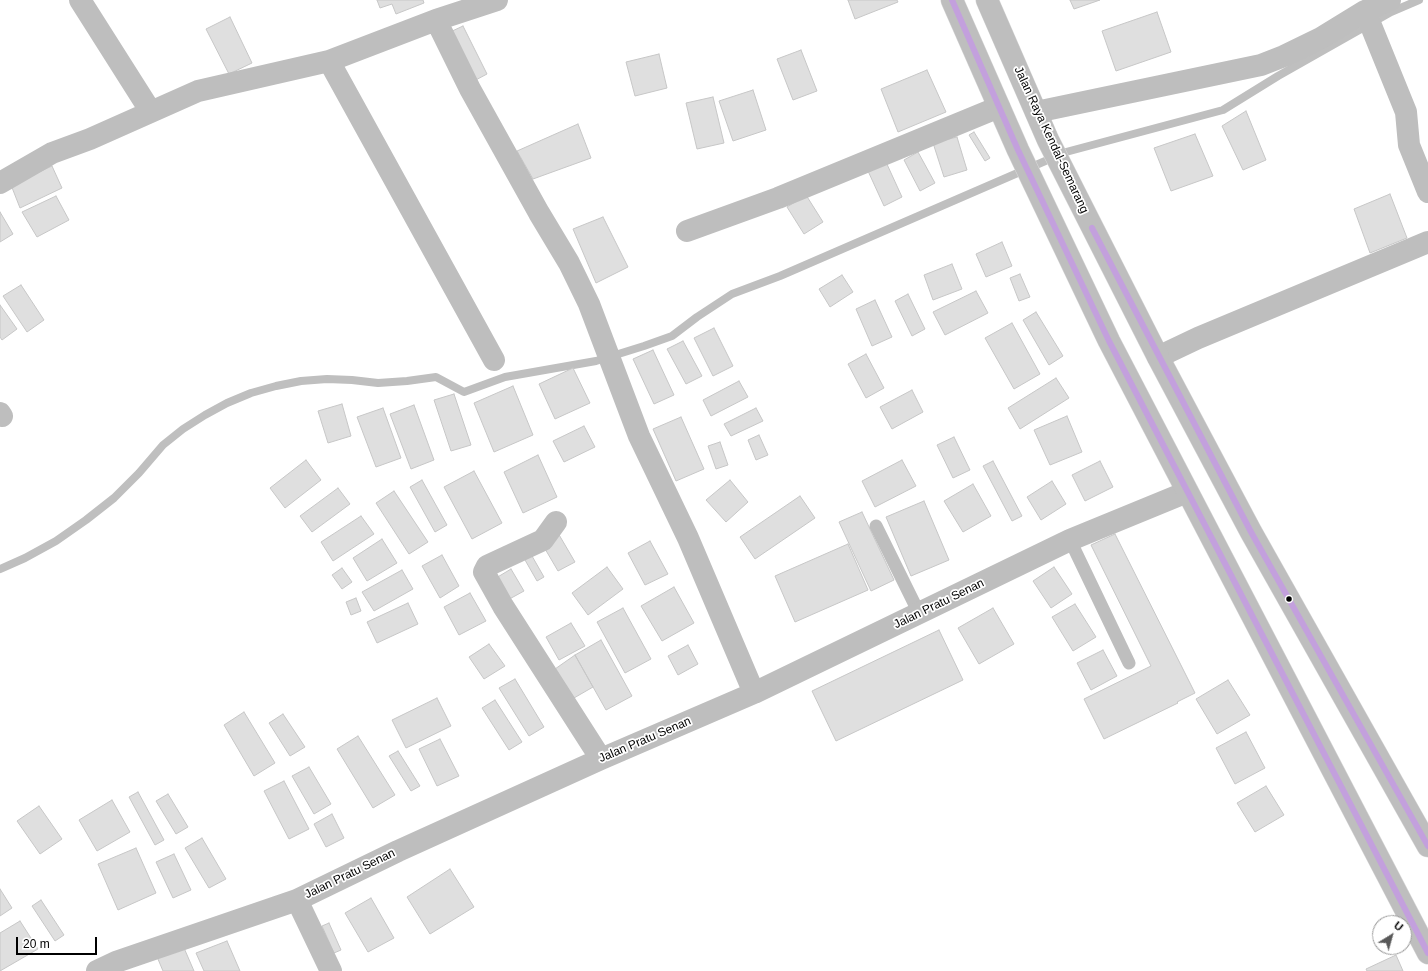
<!DOCTYPE html>
<style>
body{margin:0}
#map{position:relative;width:1428px;height:971px;overflow:hidden;background:#fff;font-family:Helvetica,sans-serif}
canvas{display:block}
.north{position:absolute;left:1372px;top:915px;width:40px;height:40px;box-sizing:border-box;background:#fff;border:1px solid #999;border-radius:50%;rotate:37deg;font-size:11px;font-weight:700;line-height:16px;text-align:center;color:#000}
.north::after{content:'';display:block;margin:auto;width:14px;height:18px;background:#595959;clip-path:polygon(50% 0,100% 100%,50% 72%,0 100%)}
.scale{position:absolute;left:16px;top:937px;width:81px;height:18px;box-sizing:border-box;border:2px solid #000;border-top:0;padding-left:5px;font-size:12px;line-height:14px;white-space:nowrap;color:#000;-webkit-text-stroke:3px #fff;paint-order:stroke}
</style>
<div id="map">
<canvas width="1428" height="971"></canvas>
<div class="north">U</div>
<div class="scale">20 m</div>
</div>
<script>
const ctx = document.querySelector('canvas').getContext('2d');
ctx.lineJoin = 'round';
function poly(rows) {
  const path = new Path2D();
  for (const r of rows) {
    path.moveTo(r[0], r[1]);
    for (let i = 2; i < r.length; i += 2) path.lineTo(r[i], r[i + 1]);
  }
  return path;
}
function trace(path, color, width, dash) {
  ctx.strokeStyle = color;
  ctx.lineWidth = width;
  ctx.lineCap = dash ? 'butt' : 'round';
  ctx.setLineDash(dash || []);
  ctx.stroke(path);
}
function fillPath(path, color) {
  ctx.fillStyle = color;
  ctx.fill(path, 'evenodd');
}
function write(font, color, halo, rows, align = 'center') {
  ctx.font = font + ' Helvetica,sans-serif';
  ctx.lineWidth = 3.5;
  ctx.setLineDash([]);
  ctx.textBaseline = 'middle';
  ctx.strokeStyle = halo;
  ctx.fillStyle = color;
  for (const [text, x, y, turn = 0] of rows) {
    ctx.save();
    ctx.translate(x, y);
    ctx.rotate((+turn || 0) * Math.PI / 180);
    ctx.textAlign = isNaN(turn) ? turn : align;
    if (halo) ctx.strokeText(text, 0, 0);
    ctx.fillText(text, 0, 0);
    ctx.restore();
  }
}
trace(poly([
 [0,569,25,558,56,541,86,520,114,498,139,473,163,445,183,429,205,415,227,403,251,393,276,386,301,381,327,379,352,380,378,383,407,381,436,377,464,392,505,377,596,361,644,346,672,336,697,317,732,294,780,276,1066,152,1223,110,1278,76,1391,12,1419,0]
]), '#bfbfbf', 8);
const building = poly([
 [377,0,423,0,424,3,396,14,392,4,380,8,377,0],
 [848,0,897,0,898,2,855,19,848,0],
 [1070,0,1100,0,1074,9,1070,0],
 [1157,12,1171,52,1116,71,1102,31,1157,12],
 [230,17,252,63,229,74,206,29,230,17],
 [463,26,487,74,472,82,448,33,463,26],
 [801,50,817,91,793,100,777,59,801,50],
 [659,54,667,88,635,96,626,62,659,54],
 [927,70,946,112,898,132,881,89,927,70],
 [753,90,766,130,733,141,719,101,753,90],
 [713,97,724,143,697,149,686,103,713,97],
 [1246,111,1266,160,1243,170,1222,126,1246,111],
 [578,124,591,158,533,179,517,151,578,124],
 [974,132,990,158,985,161,969,135,974,132],
 [1195,134,1213,176,1171,191,1154,148,1195,134],
 [957,137,967,170,944,177,933,143,957,137],
 [918,152,935,183,920,191,904,160,918,152],
 [886,162,902,197,884,206,868,171,886,162],
 [52,166,62,188,20,208,11,185,52,166],
 [1390,194,1407,238,1370,253,1354,209,1390,194],
 [806,195,823,222,804,234,787,207,806,195],
 [56,196,69,220,37,237,22,212,56,196],
 [0,212,13,234,0,242,0,212],
 [603,217,628,267,596,283,573,229,603,217],
 [1002,242,1012,266,986,277,976,254,1002,242],
 [952,264,962,289,933,300,924,275,952,264],
 [1020,274,1030,297,1019,301,1010,278,1020,274],
 [842,275,853,292,830,307,819,289,842,275],
 [21,285,44,320,27,332,3,296,21,285],
 [976,291,988,313,945,335,933,312,976,291],
 [908,294,925,329,912,336,895,301,908,294],
 [875,300,892,337,872,346,856,309,875,300],
 [0,305,17,329,2,340,0,337,0,305],
 [1036,312,1063,356,1049,365,1023,320,1036,312],
 [1012,323,1040,374,1014,389,985,338,1012,323],
 [714,328,733,366,713,376,694,338,714,328],
 [683,341,702,376,686,384,667,349,683,341],
 [653,350,674,395,654,404,633,359,653,350],
 [866,354,884,388,866,398,848,364,866,354],
 [573,368,590,403,555,419,539,384,573,368],
 [1056,378,1069,398,1020,429,1008,408,1056,378],
 [739,381,748,397,711,416,703,400,739,381],
 [513,386,533,435,494,452,474,403,513,386],
 [912,390,923,412,892,429,880,407,912,390],
 [454,394,471,445,451,451,434,400,454,394],
 [342,404,351,436,328,443,318,411,342,404],
 [414,405,434,460,411,469,390,414,414,405],
 [383,408,401,458,376,467,357,417,383,408],
 [756,408,763,421,731,436,724,424,756,408],
 [1067,416,1082,452,1050,465,1034,430,1067,416],
 [681,417,704,469,676,481,653,429,681,417],
 [584,426,595,447,564,462,553,441,584,426],
 [759,435,768,455,756,460,748,440,759,435],
 [954,437,970,470,953,478,937,445,954,437],
 [720,442,728,465,716,469,708,446,720,442],
 [538,455,557,497,523,513,504,472,538,455],
 [306,460,321,480,285,508,270,488,306,460],
 [902,460,916,486,875,507,862,481,902,460],
 [993,461,1022,516,1012,521,983,466,993,461],
 [1100,461,1113,487,1085,501,1072,475,1100,461],
 [474,471,502,523,472,539,444,487,474,471],
 [422,480,447,525,435,532,410,487,422,480],
 [730,480,748,502,726,522,706,500,730,480],
 [1052,481,1066,504,1041,520,1027,497,1052,481],
 [973,484,991,516,963,532,944,501,973,484],
 [338,488,350,504,312,532,300,516,338,488],
 [394,491,428,542,409,554,376,503,394,491],
 [800,496,815,518,755,559,740,537,800,496],
 [924,501,949,560,911,576,886,517,924,501],
 [862,512,894,580,871,591,839,522,862,512],
 [361,516,374,534,333,561,321,542,361,516],
 [558,533,575,562,558,571,541,542,558,533],
 [1115,534,1195,693,1177,702,1178,703,1104,739,1084,699,1151,666,1091,545,1115,534],
 [382,539,397,563,367,581,353,558,382,539],
 [650,541,668,574,645,585,628,553,650,541],
 [848,544,868,590,795,622,775,576,848,544],
 [528,549,544,577,537,581,521,553,528,549],
 [442,555,459,586,440,598,422,566,442,555],
 [607,567,623,589,588,615,572,593,607,567],
 [1054,567,1072,594,1051,608,1033,581,1054,567],
 [342,568,352,582,342,589,332,575,342,568],
 [511,569,524,591,504,602,491,581,511,569],
 [402,570,413,589,374,611,362,592,402,570],
 [674,587,694,623,662,641,641,606,674,587],
 [470,593,486,621,459,635,444,607,470,593],
 [356,598,361,611,351,615,346,602,356,598],
 [408,603,418,624,377,643,367,622,408,603],
 [1075,604,1096,637,1073,651,1052,617,1075,604],
 [623,608,651,659,625,673,597,622,623,608],
 [993,608,1014,644,979,664,958,628,993,608],
 [571,623,585,646,559,660,546,637,571,623],
 [939,630,963,680,836,741,812,691,939,630],
 [601,640,632,696,606,710,575,655,601,640],
 [489,644,505,666,484,679,469,657,489,644],
 [688,645,698,664,678,675,668,656,688,645],
 [1103,650,1117,676,1091,690,1077,663,1103,650],
 [575,655,593,687,574,698,555,669,575,655],
 [515,679,544,727,529,736,499,688,515,679],
 [1228,680,1250,715,1217,734,1196,699,1228,680],
 [437,698,451,726,406,748,392,720,437,698],
 [495,700,522,742,509,750,482,708,495,700],
 [244,712,275,763,254,776,224,725,244,712],
 [283,714,305,747,290,756,269,723,283,714],
 [1246,732,1265,768,1235,784,1216,748,1246,732],
 [358,736,395,795,373,808,337,749,358,736],
 [440,739,459,776,437,786,419,749,440,739],
 [398,751,420,786,411,791,389,756,398,751],
 [309,767,331,804,314,814,292,776,309,767],
 [284,781,309,829,289,839,264,791,284,781],
 [1266,786,1284,815,1255,832,1237,803,1266,786],
 [138,792,164,840,155,845,129,797,138,792],
 [168,794,188,827,176,834,156,801,168,794],
 [112,800,130,832,97,851,79,820,112,800],
 [39,806,62,839,40,854,17,821,39,806],
 [332,814,344,838,326,847,314,824,332,814],
 [202,838,226,879,209,888,185,848,202,838],
 [136,848,156,893,118,910,98,864,136,848],
 [174,854,191,890,173,898,156,862,174,854],
 [450,869,474,907,430,934,407,897,450,869],
 [0,889,12,908,0,916,0,889],
 [371,898,394,938,368,952,345,913,371,898],
 [41,900,64,935,55,941,32,906,41,900],
 [20,921,38,949,0,971,0,933,20,921],
 [329,923,341,950,334,953,322,926,329,923],
 [181,941,194,971,163,971,155,952,181,941],
 [227,941,240,971,204,971,196,953,227,941],
 [1396,955,1403,971,1367,971,1366,969,1396,955]
]);
fillPath(building, '#dfdfdf');
trace(building, '#c7c7c7', 1);
const trunk = poly([
 [952,0,1018,150,1109,341,1428,953],
 [987,0,1048,140,1158,357,1251,532,1428,846]
]);
trace(trunk, '#dbdbdb', 23);
trace(poly([
 [876,526,919,613],
 [1070,540,1129,663]
]), '#bebebe', 13);
trace(poly([
 [80,0,151,112],
 [1365,11,1406,112,1409,145,1428,192],
 [436,20,470,89,539,213,569,263,589,304,639,436,688,538,754,693],
 [329,61,494,360],
 [1036,112,1261,65,1284,56,1321,38,1365,11,1390,0],
 [0,183,52,153,90,139,198,91,329,61,436,20,497,0],
 [687,231,778,198,999,107],
 [1158,357,1198,338,1428,242],
 [0,413,2,416],
 [556,522,543,540,487,566,484,572,503,606,601,759],
 [297,900,331,971],
 [97,971,116,962,297,900,398,851,601,759,754,693,1070,540,1187,492]
]), '#bebebe', 22);
trace(trunk, '#bebebe', 22);
trace(poly([
 [952,0,1018,150,1109,341,1428,953],
 [1092,228,1251,532,1428,846]
]), '#c3a0dd', 6);
for (const [x, y, r, color] of [
 [1289,599,3.5,"#000"]
]) {
  const dot = new Path2D();
  dot.arc(x, y, r, 0, 2 * Math.PI);
  ctx.fillStyle = color;
  ctx.fill(dot);
  trace(dot, '#fff', 1.5);
}
write('12px', '#000', '#fff', [
 ["Jalan Raya Kendal-Semarang",1051,140,65],
 ["Jalan Pratu Senan",939,604,-26],
 ["Jalan Pratu Senan",645,740,-23],
 ["Jalan Pratu Senan",350,874,-26]
]);
</script>
